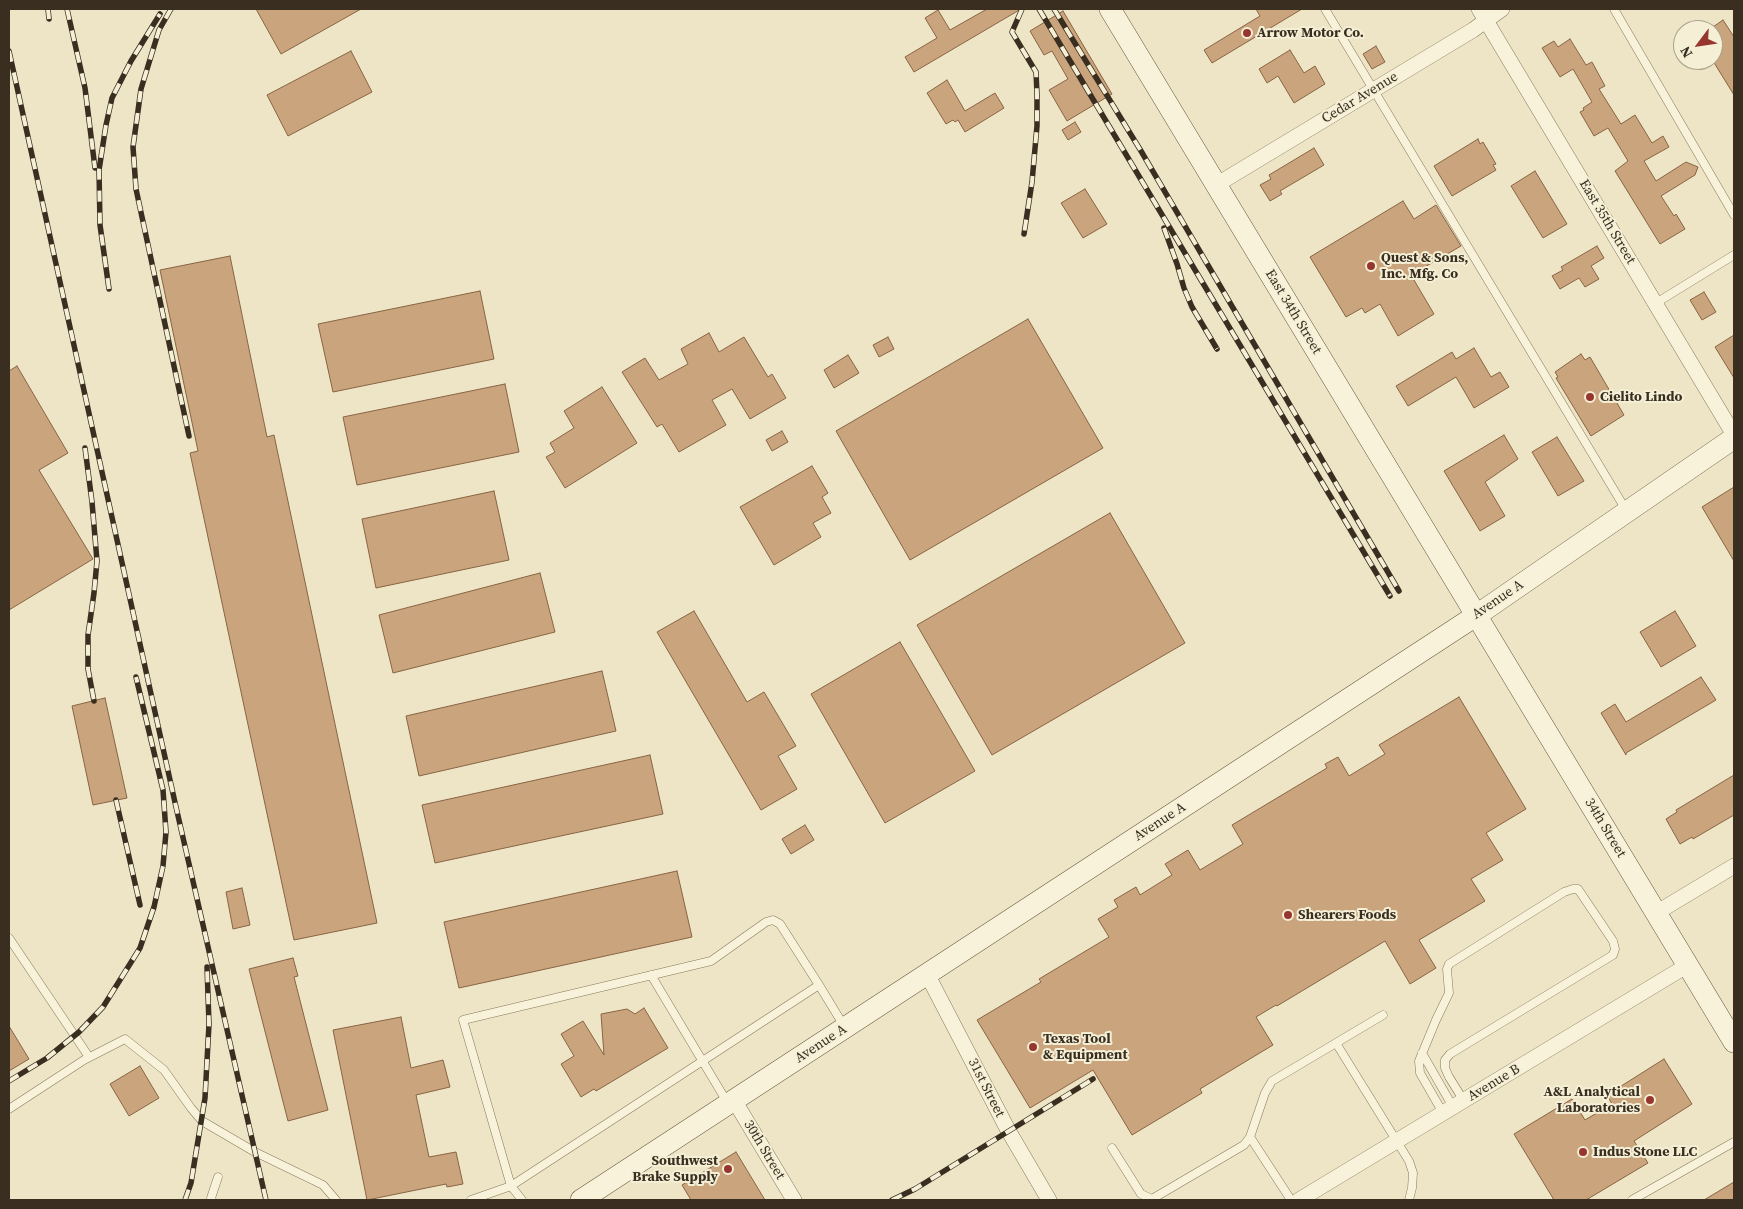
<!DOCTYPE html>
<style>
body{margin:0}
#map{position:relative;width:1743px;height:1209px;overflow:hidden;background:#ede5c6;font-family:"Source Serif 4",serif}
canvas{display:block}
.frame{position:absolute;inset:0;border:10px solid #392e20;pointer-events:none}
.north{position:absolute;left:1673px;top:20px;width:50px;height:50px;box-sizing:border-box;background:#f5efd6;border:1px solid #aaa28d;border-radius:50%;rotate:239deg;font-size:14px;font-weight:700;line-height:20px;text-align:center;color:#392e20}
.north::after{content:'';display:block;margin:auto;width:18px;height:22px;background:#96362e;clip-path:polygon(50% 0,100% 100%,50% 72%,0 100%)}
</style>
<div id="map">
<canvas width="1743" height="1209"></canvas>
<div class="frame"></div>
<div class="north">N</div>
</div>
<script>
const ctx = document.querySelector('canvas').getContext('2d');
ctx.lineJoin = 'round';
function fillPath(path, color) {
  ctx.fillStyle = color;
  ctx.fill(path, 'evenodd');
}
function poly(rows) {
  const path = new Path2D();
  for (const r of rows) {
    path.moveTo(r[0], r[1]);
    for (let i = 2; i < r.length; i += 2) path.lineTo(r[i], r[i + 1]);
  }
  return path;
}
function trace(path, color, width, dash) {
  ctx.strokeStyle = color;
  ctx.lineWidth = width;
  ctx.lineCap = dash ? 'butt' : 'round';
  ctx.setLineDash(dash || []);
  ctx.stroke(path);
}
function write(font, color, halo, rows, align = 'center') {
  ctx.font = font + ' "Source Serif 4",serif';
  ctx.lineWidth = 4;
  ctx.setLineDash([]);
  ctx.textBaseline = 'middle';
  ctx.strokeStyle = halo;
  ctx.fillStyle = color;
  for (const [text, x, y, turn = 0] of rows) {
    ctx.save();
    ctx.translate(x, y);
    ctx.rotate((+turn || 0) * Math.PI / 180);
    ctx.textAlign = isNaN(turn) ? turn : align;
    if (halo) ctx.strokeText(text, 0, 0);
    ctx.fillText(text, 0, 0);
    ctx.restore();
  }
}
const building = poly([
 [256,9,361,9,281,54,256,9],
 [987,9,1021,9,914,72,905,57,937,38,925,18,938,10,950,30,987,9],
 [1256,9,1302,9,1212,63,1204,50,1260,16,1256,9],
 [1063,11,1112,94,1067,121,1049,90,1068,79,1052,51,1044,55,1030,31,1063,11],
 [1723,20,1734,37,1734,95,1713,61,1713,27,1723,20],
 [1570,39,1586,65,1592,62,1605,86,1599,89,1621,124,1635,115,1652,143,1663,136,1669,147,1644,161,1656,181,1686,162,1698,167,1695,175,1661,196,1674,216,1676,214,1685,229,1660,244,1615,171,1628,161,1608,128,1594,136,1580,112,1584,110,1583,108,1592,102,1573,69,1560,77,1542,48,1554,41,1558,47,1570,39],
 [1376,46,1385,62,1372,69,1363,54,1376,46],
 [1290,50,1304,73,1315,66,1325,84,1294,103,1278,76,1267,83,1259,69,1290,50],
 [351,51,372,92,288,136,267,95,351,51],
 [947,80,965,111,995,93,1004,108,965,132,958,120,955,122,953,120,946,124,927,93,947,80],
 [1075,122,1081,132,1068,140,1062,130,1075,122],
 [1478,139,1480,144,1483,142,1496,164,1493,165,1496,170,1452,196,1434,166,1478,139],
 [1314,148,1324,165,1280,191,1282,194,1270,201,1260,185,1271,179,1269,175,1314,148],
 [1535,171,1567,224,1543,238,1511,186,1535,171],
 [1085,189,1107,224,1083,238,1061,203,1085,189],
 [1403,201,1414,219,1436,205,1461,246,1411,275,1434,314,1398,336,1380,304,1365,313,1362,308,1346,317,1310,257,1403,201],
 [1597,246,1604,258,1591,266,1599,279,1585,287,1579,278,1560,289,1552,276,1563,270,1561,267,1597,246],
 [230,256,267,437,274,435,377,923,294,940,190,453,198,451,160,270,230,256],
 [480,291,494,359,333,392,318,324,480,291],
 [1704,292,1716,312,1702,320,1690,300,1704,292],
 [1028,319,1103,448,910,560,836,431,1028,319],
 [709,333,719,352,744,337,768,377,772,374,786,398,750,419,732,389,712,400,726,425,679,452,662,424,657,427,622,372,645,358,659,380,688,364,681,349,709,333],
 [1734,335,1734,378,1715,347,1734,335],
 [888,337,894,349,879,357,873,345,888,337],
 [1474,348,1491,377,1500,372,1509,387,1474,408,1456,377,1408,406,1396,386,1452,352,1456,359,1474,348],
 [1581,354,1585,360,1590,357,1624,415,1591,436,1556,378,1558,377,1555,372,1581,354],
 [848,355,859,373,834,388,824,370,848,355],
 [17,366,68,453,39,470,93,559,9,610,9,371,17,366],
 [505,384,519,452,357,485,343,417,505,384],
 [602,387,637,443,565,488,546,457,555,452,550,443,574,428,564,411,602,387],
 [782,431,788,442,772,451,766,440,782,431],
 [1504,435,1518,459,1485,482,1505,516,1480,531,1444,471,1504,435],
 [1557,437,1584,481,1558,496,1532,452,1557,437],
 [812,466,828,493,822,497,831,513,813,523,821,537,774,565,740,507,812,466],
 [1734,487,1734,561,1702,507,1734,487],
 [494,491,509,560,376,588,362,519,494,491],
 [1110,513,1185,643,992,755,917,625,1110,513],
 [540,573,555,632,393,673,379,615,540,573],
 [694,611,747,702,764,692,796,746,778,756,797,789,761,810,657,632,694,611],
 [1675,611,1696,646,1661,667,1640,632,1675,611],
 [900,642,975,771,885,823,811,694,900,642],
 [602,671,616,731,419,776,406,716,602,671],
 [1701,677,1716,700,1626,753,1626,755,1601,713,1615,704,1626,722,1701,677],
 [1459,697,1526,809,1486,833,1503,860,1471,879,1485,901,1419,940,1436,968,1410,984,1385,941,1277,1006,1276,1005,1256,1017,1273,1045,1200,1089,1202,1093,1132,1135,1093,1070,1030,1108,977,1020,1041,982,1039,979,1109,937,1098,919,1118,907,1114,900,1136,887,1140,895,1172,875,1165,864,1188,850,1200,870,1243,844,1232,825,1327,768,1325,764,1338,757,1349,776,1385,754,1379,745,1459,697],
 [105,698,127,798,93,805,72,706,105,698],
 [650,755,663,814,435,863,422,805,650,755],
 [1734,775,1734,815,1693,839,1692,837,1680,844,1666,819,1677,812,1676,810,1734,775],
 [805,825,814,840,791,854,782,839,805,825],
 [677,871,692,937,459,988,444,922,677,871],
 [242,888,250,925,233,929,226,892,242,888],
 [293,958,298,976,294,977,328,1110,288,1121,249,969,293,958],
 [644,1008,668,1048,596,1091,594,1089,581,1097,561,1064,574,1056,561,1034,583,1021,604,1055,601,1014,627,1009,635,1014,644,1008],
 [401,1017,411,1068,443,1060,450,1087,416,1095,429,1157,456,1152,463,1184,447,1187,446,1184,367,1200,333,1030,401,1017],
 [9,1026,29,1059,9,1071,9,1026],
 [1664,1059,1692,1104,1634,1141,1648,1163,1586,1200,1554,1200,1514,1134,1572,1099,1585,1120,1612,1104,1607,1095,1664,1059],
 [140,1066,159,1098,129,1116,110,1084,140,1066],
 [736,1152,765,1200,691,1200,682,1185,736,1152],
 [1734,1182,1734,1200,1704,1200,1734,1182]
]);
fillPath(building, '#caa47d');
trace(building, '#876443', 1);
const lane = poly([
 [1325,9,1626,510],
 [1614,9,1734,215],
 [1656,303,1734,255],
 [9,938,89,1057],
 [651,975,727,1102],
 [819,985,511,1186,463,1020,711,961,766,922,773,920,780,924,819,985,844,1026],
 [1336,1043,1383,1015],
 [1422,1053,1453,1107],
 [9,1109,84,1060,125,1039,164,1070,191,1108,202,1121,255,1152,323,1185,336,1200],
 [1443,1113,1420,1073,1419,1061,1436,1020,1449,993,1447,969,1449,964,1564,892,1573,889,1578,889,1613,941,1615,949,1613,955,1450,1054,1445,1060,1445,1068,1449,1077,1464,1101],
 [1250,1137,1291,1200],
 [1112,1148,1141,1194,1152,1199,1244,1145,1250,1137,1265,1093,1272,1081,1336,1043,1409,1161,1413,1173,1412,1188,1409,1200],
 [212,1200,211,1198,218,1177],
 [471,1200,511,1186,522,1200],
 [1632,1200,1734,1142]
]);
const street = poly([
 [1479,9,1734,435],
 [1216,185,1473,30,1502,9],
 [1656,913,1734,866],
 [927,974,1008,1130,1049,1200],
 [734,1100,794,1200],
 [1299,1200,1688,965]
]);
const secondary = poly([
 [1110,9,1734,1042],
 [581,1200,1477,615,1734,438]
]);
trace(lane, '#88785c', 9);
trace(street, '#88785c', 16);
trace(secondary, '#6a593f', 22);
trace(lane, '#f8f2da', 8);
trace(street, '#f8f2da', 15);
trace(secondary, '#f8f2da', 21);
const rail = poly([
 [48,9,49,19],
 [67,9,85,88,95,168],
 [171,9,159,30,141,89,133,147,136,189,189,436],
 [1022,9,1012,32,1036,72,1037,94,1037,126,1032,182,1024,234],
 [1039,9,1390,596],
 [1054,9,1141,151,1399,591],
 [9,51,176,807,266,1200],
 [1164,228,1177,264,1184,288,1192,307,1217,349],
 [109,289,100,225,99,170,106,125,112,98,131,61,160,14],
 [85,448,92,502,97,561,94,593,88,635,88,669,94,701],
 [116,800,140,905],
 [9,1081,47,1058,79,1032,103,1007,140,948,154,907,163,866,166,832,163,790,136,677],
 [185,1200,191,1183,205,1098,209,1024,207,967],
 [892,1200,915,1189,1093,1079]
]);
trace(rail, '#392e20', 5.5);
trace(rail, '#f5efd6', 4, [11]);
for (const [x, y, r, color] of [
 [1247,33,5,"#96362e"],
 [1371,266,5,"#96362e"],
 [1590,397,5,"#96362e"],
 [1288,915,5,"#96362e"],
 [1033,1047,5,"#96362e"],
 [1650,1100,5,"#96362e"],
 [1583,1152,5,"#96362e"],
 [728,1169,5,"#96362e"]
]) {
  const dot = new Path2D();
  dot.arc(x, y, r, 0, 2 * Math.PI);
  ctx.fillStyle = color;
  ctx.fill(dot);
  trace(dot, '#f5efd6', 2);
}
write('bold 14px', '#392e20', '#f5efd6', [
 ["Arrow Motor Co.",1257,33],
 ["Quest & Sons,",1381,258],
 ["Inc. Mfg. Co",1381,274],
 ["Cielito Lindo",1600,397],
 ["Shearers Foods",1298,915],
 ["Texas Tool",1043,1039],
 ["& Equipment",1043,1055],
 ["A&L Analytical",1640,1092,"right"],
 ["Laboratories",1640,1108,"right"],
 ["Indus Stone LLC",1593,1152],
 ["Southwest",718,1161,"right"],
 ["Brake Supply",718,1177,"right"]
], 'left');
write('14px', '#392e20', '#f5efd6', [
 ["Cedar Avenue",1360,98,-31],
 ["East 35th Street",1607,222,59],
 ["East 34th Street",1293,312,59],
 ["Avenue A",1498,600,-34],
 ["Avenue A",1160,822,-33],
 ["34th Street",1605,828,59],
 ["Avenue A",821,1044,-33],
 ["Avenue B",1494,1083,-31],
 ["31st Street",986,1088,63],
 ["30th Street",764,1150,59]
]);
</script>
